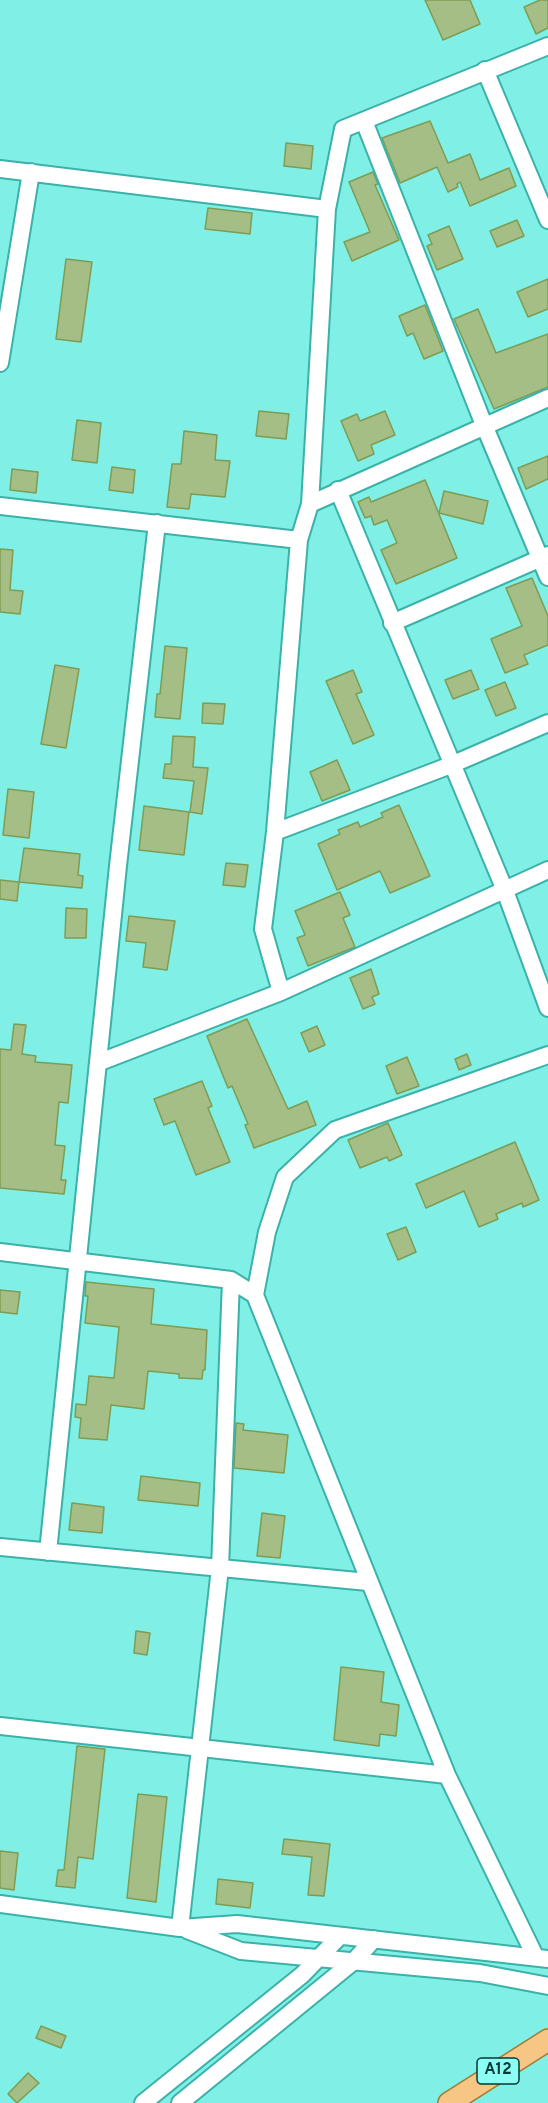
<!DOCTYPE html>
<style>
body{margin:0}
canvas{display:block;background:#80f0e6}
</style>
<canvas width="548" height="2103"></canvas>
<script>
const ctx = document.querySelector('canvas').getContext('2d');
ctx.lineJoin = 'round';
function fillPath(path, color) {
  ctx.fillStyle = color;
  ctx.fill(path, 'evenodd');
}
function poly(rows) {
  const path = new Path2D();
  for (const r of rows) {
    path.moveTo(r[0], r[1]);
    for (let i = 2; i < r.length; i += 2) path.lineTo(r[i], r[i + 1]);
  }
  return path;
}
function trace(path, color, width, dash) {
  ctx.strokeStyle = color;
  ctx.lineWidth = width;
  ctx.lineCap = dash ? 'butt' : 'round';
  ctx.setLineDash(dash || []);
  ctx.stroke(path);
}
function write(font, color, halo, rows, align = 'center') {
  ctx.font = font + ' Overpass,sans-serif';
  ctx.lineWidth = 5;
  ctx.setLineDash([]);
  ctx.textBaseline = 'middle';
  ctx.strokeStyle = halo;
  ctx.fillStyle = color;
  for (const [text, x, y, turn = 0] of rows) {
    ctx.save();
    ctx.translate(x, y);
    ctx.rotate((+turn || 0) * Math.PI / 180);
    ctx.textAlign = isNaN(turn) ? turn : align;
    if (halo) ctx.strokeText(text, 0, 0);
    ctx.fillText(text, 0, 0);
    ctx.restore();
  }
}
const building = poly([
 [425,0,470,0,480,24,443,40,425,0],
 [540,0,548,0,548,28,536,34,524,7,540,0],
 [430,121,448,163,470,154,480,180,509,168,516,186,470,206,460,182,457,184,458,187,448,192,437,167,400,183,382,138,430,121],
 [286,143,313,146,311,169,284,166,286,143],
 [373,172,378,184,375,185,399,240,352,261,344,242,370,232,349,182,373,172],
 [208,208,252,213,250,234,205,229,208,208],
 [517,220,524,236,497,247,490,231,517,220],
 [449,226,463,259,437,270,427,246,432,244,428,235,449,226],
 [66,259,92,262,81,342,56,339,66,259],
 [548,279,548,309,528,317,517,292,548,279],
 [425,305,443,351,424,359,413,333,407,336,399,316,425,305],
 [478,309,496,353,548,334,548,387,494,409,454,319,478,309],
 [259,411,289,414,286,439,256,436,259,411],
 [385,411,395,435,371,445,374,454,358,461,341,421,357,414,360,421,385,411],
 [77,420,101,423,97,463,72,460,77,420],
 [184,431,217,435,215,460,230,461,225,497,191,494,189,509,167,507,172,464,181,464,184,431],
 [548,456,548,479,526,489,518,468,548,456],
 [112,467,135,470,133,493,109,490,112,467],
 [12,469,38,472,36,493,10,490,12,469],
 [425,480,457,558,396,584,381,550,397,543,387,520,374,525,371,516,365,518,358,502,369,497,371,502,425,480],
 [444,491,488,501,483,524,439,513,444,491],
 [0,549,13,550,10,590,23,591,20,614,0,612,0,549],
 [532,578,548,616,548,645,524,655,528,664,505,673,491,639,522,626,506,588,532,578],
 [165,646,187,648,180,719,155,717,157,694,160,694,165,646],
 [55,665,79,669,66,748,41,744,55,665],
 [353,670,362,692,356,694,374,735,353,744,326,681,353,670],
 [471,670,479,689,453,699,445,680,471,670],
 [505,682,516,708,496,716,485,690,505,682],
 [203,703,225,704,223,724,202,723,203,703],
 [173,736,195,737,193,767,208,768,202,814,190,812,194,781,163,778,165,764,171,764,173,736],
 [337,760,350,790,322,801,310,772,337,760],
 [8,789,34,792,29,838,3,835,8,789],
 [399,805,430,876,390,893,380,871,337,890,318,844,340,834,338,830,358,822,360,827,383,817,381,813,399,805],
 [144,806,189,812,184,855,139,850,144,806],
 [24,848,80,854,78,875,83,876,82,888,19,882,24,848],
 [226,863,248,865,245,887,223,885,226,863],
 [0,880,19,882,17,901,0,899,0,880],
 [340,892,350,915,343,918,355,947,308,966,297,938,305,935,295,911,340,892],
 [66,908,87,909,86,938,65,938,66,908],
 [129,916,175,921,167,970,143,967,146,943,126,941,129,916],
 [371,969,379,994,372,997,375,1004,363,1009,350,978,371,969],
 [247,1019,288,1109,307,1101,316,1125,254,1148,245,1125,248,1124,232,1086,228,1088,207,1036,247,1019],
 [14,1024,26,1025,22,1054,36,1056,35,1062,72,1065,68,1103,59,1102,55,1145,65,1146,61,1180,66,1180,64,1194,0,1188,0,1049,11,1050,14,1024],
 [317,1026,325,1045,309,1052,301,1033,317,1026],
 [467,1054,471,1065,459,1070,455,1059,467,1054],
 [407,1057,419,1086,397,1094,386,1066,407,1057],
 [202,1081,212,1106,208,1108,230,1162,196,1175,175,1121,164,1125,154,1099,202,1081],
 [388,1123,402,1155,389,1161,387,1157,360,1168,348,1140,388,1123],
 [515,1142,539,1200,523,1207,522,1203,496,1214,498,1219,479,1227,464,1191,426,1208,416,1184,515,1142],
 [406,1227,416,1252,398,1260,387,1234,406,1227],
 [86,1282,154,1289,151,1324,207,1330,205,1370,203,1370,202,1379,179,1378,179,1374,148,1371,144,1409,111,1405,107,1440,79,1438,81,1418,75,1417,76,1404,86,1405,89,1376,114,1378,119,1327,85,1323,88,1296,85,1296,86,1282],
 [0,1290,20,1292,17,1314,0,1312,0,1290],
 [236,1423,244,1424,243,1430,288,1435,284,1473,234,1468,236,1423],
 [141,1476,200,1483,198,1506,138,1500,141,1476],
 [72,1503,104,1507,102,1533,69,1530,72,1503],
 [262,1513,285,1516,280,1558,257,1556,262,1513],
 [136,1631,150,1633,147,1655,134,1653,136,1631],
 [341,1667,384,1672,381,1702,399,1705,396,1736,380,1734,379,1746,334,1740,341,1667],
 [77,1746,105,1749,93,1859,78,1857,75,1888,56,1886,58,1870,64,1870,77,1746],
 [138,1794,167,1797,156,1902,127,1898,138,1794],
 [284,1839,330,1844,324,1896,308,1895,312,1857,282,1854,284,1839],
 [0,1851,18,1853,14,1890,0,1888,0,1851],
 [218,1879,253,1883,250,1908,216,1904,218,1879],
 [41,2026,66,2036,61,2048,36,2038,41,2026],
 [28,2073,39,2083,17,2103,8,2094,28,2073]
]);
fillPath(building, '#a4be85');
trace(building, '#7d9c54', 1.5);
const minor = poly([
 [485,70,548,220],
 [364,121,484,425,548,577],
 [0,169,327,209],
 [0,363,31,172],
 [338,490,504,888,548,1008],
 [310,504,548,398],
 [0,506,299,540],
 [392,623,548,555],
 [275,832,451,765,548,723],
 [281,992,263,929,275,832,299,540,310,504,327,209,343,129,548,46],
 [100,1062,281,992,548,870],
 [0,1252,231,1280,255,1295,447,1775,535,1956],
 [255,1295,267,1232,285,1177,335,1130,548,1055],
 [0,1547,368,1582],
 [48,1552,118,866,157,523],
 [0,1726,447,1775],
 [0,1904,180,1928,237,1924,548,1959],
 [180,1928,220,1568,231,1280],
 [187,1930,241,1951,480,1973,548,1986],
 [143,2103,302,1975,340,1936],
 [180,2103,354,1961,374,1939]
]);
const major = poly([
 [449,2103,548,2040]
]);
trace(minor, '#3ab2a9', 20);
trace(major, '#9f7c33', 24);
trace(minor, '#fff', 16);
trace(major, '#f8c684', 21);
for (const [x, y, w] of [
 [498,2071,42]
]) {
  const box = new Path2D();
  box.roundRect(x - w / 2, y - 13, w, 26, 4.5);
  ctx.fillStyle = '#8dfef4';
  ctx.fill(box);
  trace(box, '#033936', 1.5);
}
write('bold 16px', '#033936', null, [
 ["A12",498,2071]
]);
</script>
